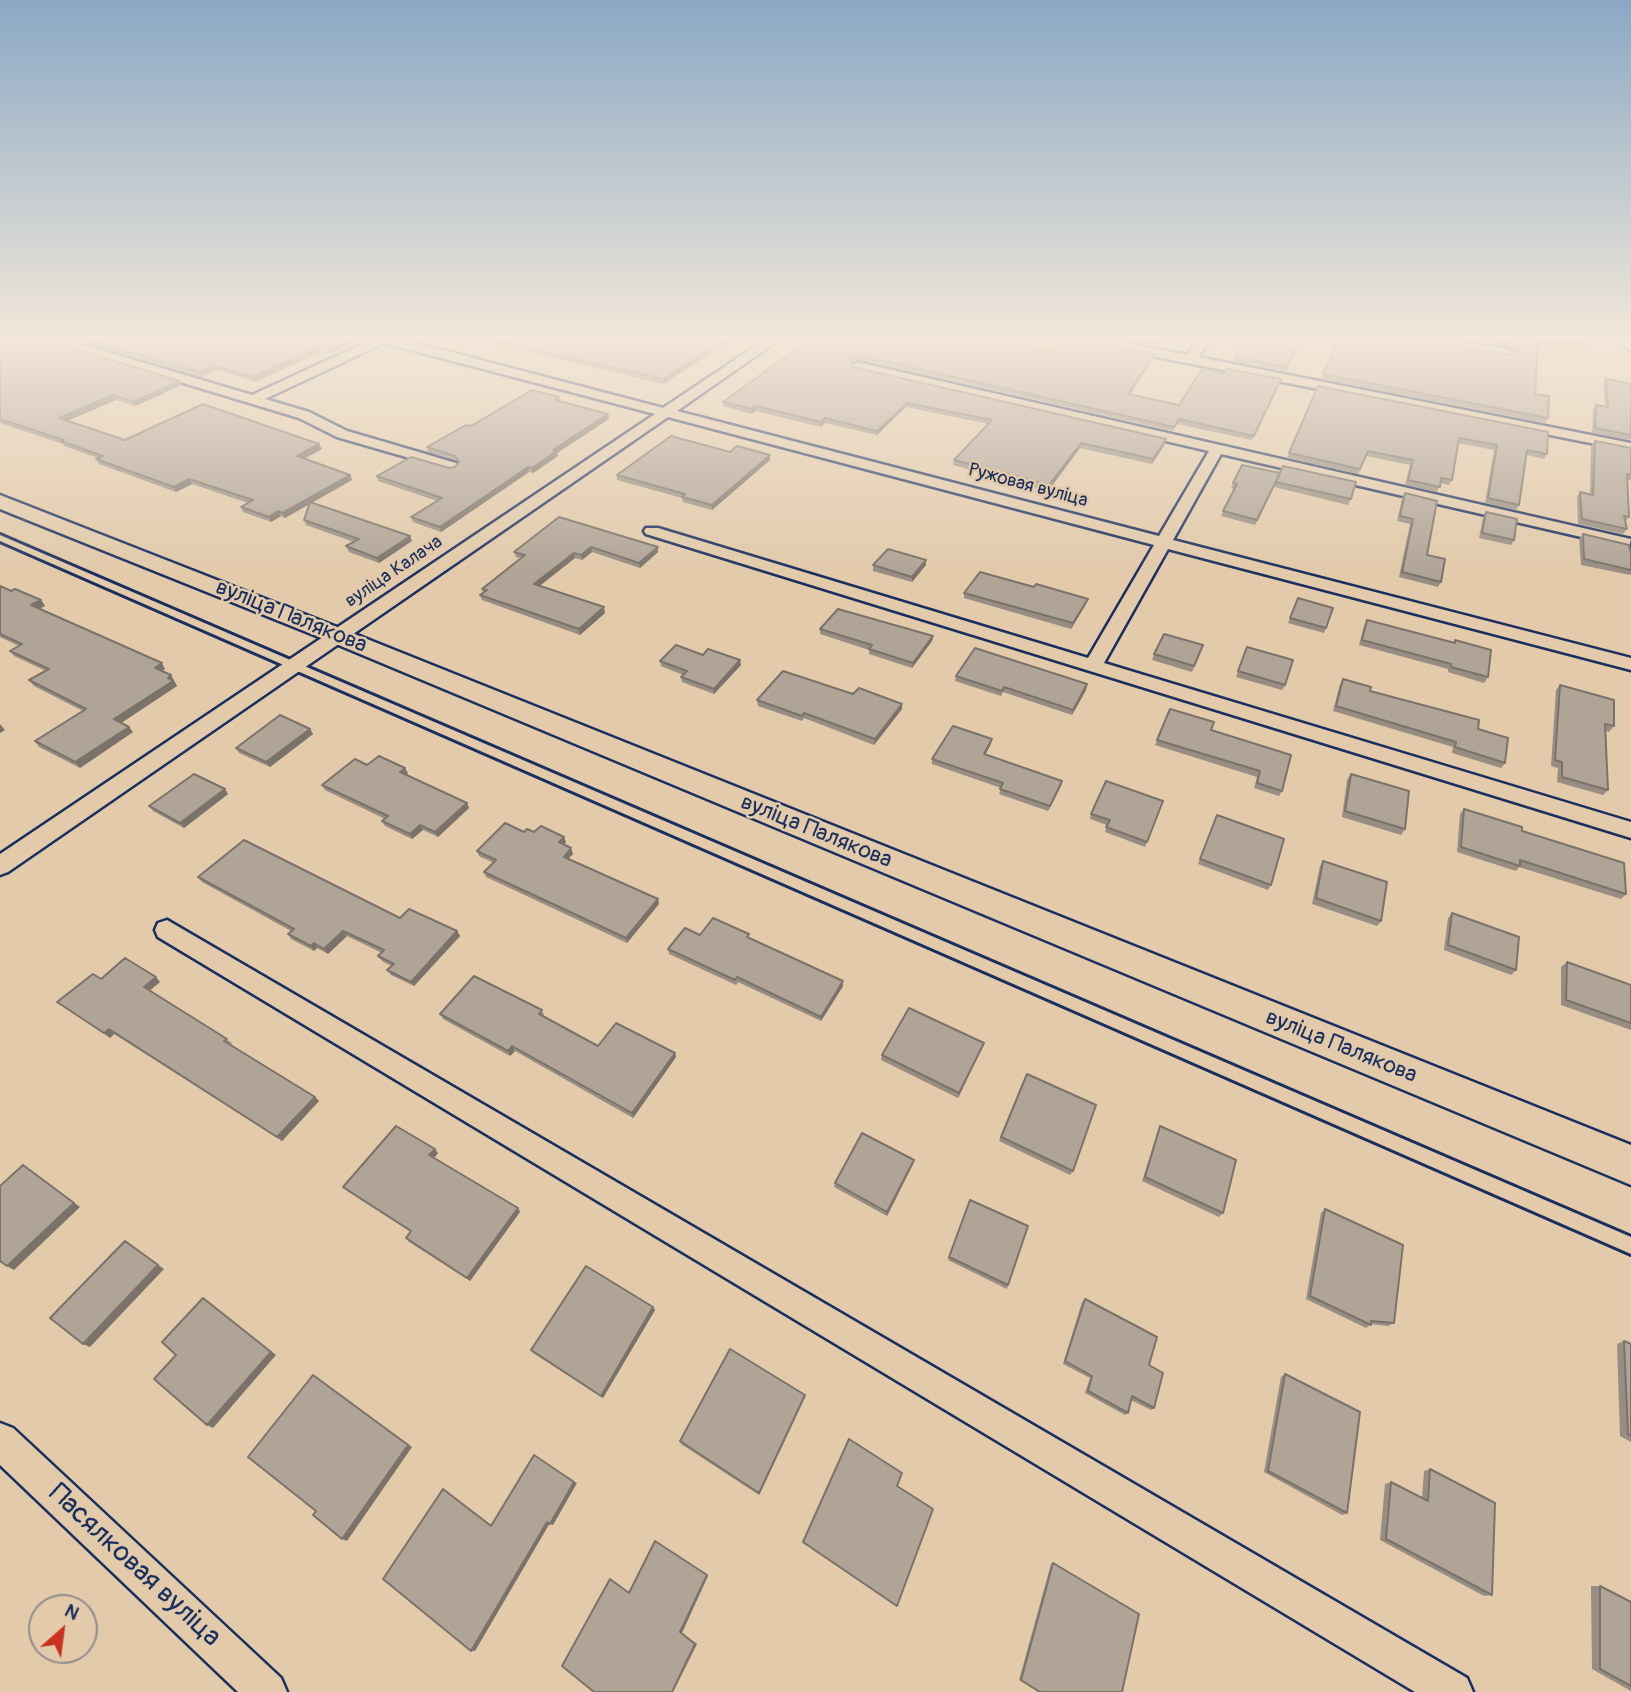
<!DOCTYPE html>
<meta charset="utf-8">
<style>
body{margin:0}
#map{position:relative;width:1631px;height:1692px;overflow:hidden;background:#e2caaa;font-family:Pangolin,sans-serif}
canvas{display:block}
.north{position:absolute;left:28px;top:1594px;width:70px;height:70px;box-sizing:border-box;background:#e2caaa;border:2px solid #928c8c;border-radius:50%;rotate:28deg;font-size:19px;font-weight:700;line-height:28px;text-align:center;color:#1b2f5e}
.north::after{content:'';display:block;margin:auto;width:24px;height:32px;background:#c8321e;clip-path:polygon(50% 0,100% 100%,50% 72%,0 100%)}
</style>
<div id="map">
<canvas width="1631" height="1692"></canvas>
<div class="north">N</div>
</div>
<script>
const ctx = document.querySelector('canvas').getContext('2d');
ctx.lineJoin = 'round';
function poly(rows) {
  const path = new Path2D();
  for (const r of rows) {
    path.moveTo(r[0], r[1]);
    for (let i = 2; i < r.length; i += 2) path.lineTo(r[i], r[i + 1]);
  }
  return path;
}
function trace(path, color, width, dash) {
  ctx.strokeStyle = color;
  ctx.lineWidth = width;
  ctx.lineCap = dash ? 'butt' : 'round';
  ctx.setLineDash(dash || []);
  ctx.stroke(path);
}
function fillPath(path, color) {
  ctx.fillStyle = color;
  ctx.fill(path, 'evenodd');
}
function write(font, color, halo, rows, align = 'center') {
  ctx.font = font + ' Pangolin,sans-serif';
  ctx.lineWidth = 5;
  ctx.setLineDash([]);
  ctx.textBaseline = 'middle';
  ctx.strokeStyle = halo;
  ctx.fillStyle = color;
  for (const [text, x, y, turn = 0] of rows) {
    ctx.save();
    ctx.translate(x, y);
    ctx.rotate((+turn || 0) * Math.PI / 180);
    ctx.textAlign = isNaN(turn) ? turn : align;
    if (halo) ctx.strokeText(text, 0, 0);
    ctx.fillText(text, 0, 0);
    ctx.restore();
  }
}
const lane = poly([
 [0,535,1631,1237,1631,1254,0,541,0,535]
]);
const street = poly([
 [48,337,57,337,252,395,371,340,369,337,393,337,663,408,769,337,783,337,677,411,1159,536,1209,451,853,369,851,366,857,362,1631,539,1629,548,1221,454,1173,540,1631,658,1631,670,1168,549,1104,663,1631,822,1631,838,646,534,644,531,646,528,658,528,1088,658,1154,545,668,417,8,872,0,875,0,854,655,414,384,343,265,399,309,412,347,431,456,463,458,466,456,469,451,470,337,437,299,418,48,342,48,337],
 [1070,337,1093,337,1187,355,1200,337,1212,337,1198,357,1631,443,1631,451,1076,341,1070,337],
 [1409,337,1434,337,1507,349,1513,353,1507,357,1415,341,1409,337],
 [1619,337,1631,337,1631,349,1627,348,1619,337],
 [167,920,1467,1678,1473,1692,1415,1692,158,937,155,930,158,923,167,920],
 [0,1423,13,1428,281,1678,287,1692,238,1692,0,1465,0,1423]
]);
const secondary = poly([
 [0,495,347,631,1631,1145,1631,1185,329,641,0,509,0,495]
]);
trace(lane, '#1b2f5e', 6);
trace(street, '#1b2f5e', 5);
trace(secondary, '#1b2f5e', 5);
fillPath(lane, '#e2caaa');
fillPath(street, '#e2caaa');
fillPath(secondary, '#e2caaa');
fillPath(poly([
 [0,337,47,341,182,385,135,406,116,400,67,421,125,440,322,449,304,459,350,475,352,480,311,503,410,536,412,541,379,563,349,552,346,546,354,542,306,525,304,520,309,504,285,518,281,516,271,522,243,512,241,507,248,503,192,484,176,492,99,464,96,459,98,458,64,446,63,444,0,423],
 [65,337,368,337,332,353,323,351,255,382,217,370,201,377],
 [480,337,736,337,663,384,481,341],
 [813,337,1054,352,1155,354,1153,359,1130,394,1179,405,1280,384,1252,440,1177,424,1173,431,858,359,851,363,853,367,1166,439,1165,444,1152,464,1080,448,1048,491,953,465,954,460,988,424,906,407,877,435,825,423,821,427,756,411,752,414,723,406,723,402],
 [1105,337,1169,337,1162,347],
 [1303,337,1286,372,1233,361,1234,357],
 [1340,337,1417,339,1509,355,1514,352,1507,346,1448,337,1588,337,1588,343,1586,348,1538,344,1535,394,1548,418,1545,423,1321,379],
 [1606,379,1631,384,1631,440,1592,433,1593,410,1596,405,1605,406,1603,384],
 [1318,386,1547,454,1544,459,1527,455,1519,505,1516,510,1485,503,1494,450,1458,443,1452,480,1449,485,1440,483,1437,492,1405,485,1410,465,1366,456,1358,474,1287,458],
 [559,397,560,401,609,419,557,453,558,456,533,473,529,472,441,532,413,522,411,517,437,501,378,481,377,476,455,467,458,463,457,460,428,452,427,447,471,426],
 [1595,441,1631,448,1631,480,1627,480,1629,517,1625,522,1627,529,1623,534,1578,524,1577,497,1580,492,1590,494,1591,446],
 [730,452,770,460,712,510,683,502,682,498,617,480,617,475],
 [1242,465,1351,499,1348,505,1274,487,1277,480,1255,525,1221,516,1234,489,1231,488],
 [1405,493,1427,555,1441,582,1438,587,1399,577,1410,524,1397,521,1402,498],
 [1486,512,1514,540,1511,545,1479,538,1483,517],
 [559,517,658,547,658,552,640,568,592,552,582,560,575,558,540,586,605,613,580,635,482,600,480,595,483,593,482,589,521,558,516,557,514,552],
 [1583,534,1631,554,1631,574,1630,575,1581,565,1579,539],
 [873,565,926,565,912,582,873,571],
 [0,586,11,591,41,600,45,606,39,609,165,669,162,671,171,675,177,686,121,723,133,732,80,768,39,747,35,741,83,711,34,686,29,680,46,671,14,656,10,651,19,646,0,637],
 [964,593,1086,604,1071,629,964,598],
 [1298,598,1326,628,1324,633,1288,623],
 [1367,620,1453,643,1455,640,1488,677,1484,683,1448,672,1448,669,1359,645,1364,626],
 [820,629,933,636,932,641,912,668,869,654,869,650,820,634],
 [1203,645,1192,672,1152,660,1154,654],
 [1247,647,1285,685,1282,690,1236,677],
 [703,655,741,665,714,694,682,682,681,677,683,675,661,666,660,661],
 [956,676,1087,684,1086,690,1072,715,1003,692,1001,696,955,681],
 [1343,679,1370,691,1478,729,1505,763,1501,768,1452,753,1453,747,1333,711,1340,684],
 [1560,685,1614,726,1609,732,1606,731,1608,790,1603,795,1557,782,1558,768,1551,766,1556,690],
 [853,694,902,709,874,745,804,718,802,721,758,706,757,700],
 [1170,709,1211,730,1282,791,1279,796,1254,788,1257,777,1155,745],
 [310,729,313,734,270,767,239,753,236,748],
 [991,744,985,755,1062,781,1061,786,1048,811,999,794,1001,788,932,764,932,759],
 [367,765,408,773,406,775,469,808,438,837,423,830,412,839,385,826,382,821,385,819,325,790,322,785],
 [1351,774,1405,829,1401,835,1342,817,1347,780],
 [228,794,184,828,153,811,149,806],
 [1163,801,1145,847,1105,832,1107,825,1090,819,1091,814],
 [1464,809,1626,894,1621,899,1519,867,1516,871,1457,852,1460,814],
 [1217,815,1271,885,1268,890,1198,864],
 [524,832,534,832,566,842,563,845,573,854,568,859,659,904,627,943,486,877,484,872,494,863,479,856,477,851],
 [1323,861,1381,921,1377,926,1312,904,1320,866],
 [198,877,400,918,457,931,460,936,414,986,391,975,387,970,391,966,382,961,378,956,382,953,347,936,328,954,317,948,314,951,291,939,288,934,291,931,202,882],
 [1452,913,1516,970,1511,975,1444,950,1448,918],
 [700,935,750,938,843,981,843,986,821,1021,738,982,736,985,669,954,668,949],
 [1567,962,1631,985,1631,1030,1561,1005,1561,967],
 [101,979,160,982,150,990,232,1043,230,1045,315,1097,319,1101,282,1141,114,1034,110,1038,57,1002],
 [542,1010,544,1015,543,1016,598,1046,675,1053,676,1057,633,1118,515,1051,510,1056,443,1019,440,1014],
 [982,1047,958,1098,881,1060,882,1055],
 [1027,1074,1073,1171,1070,1175,999,1141],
 [1160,1126,1223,1213,1219,1217,1142,1181,1158,1131],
 [438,1153,434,1158,520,1212,470,1281,409,1242,406,1238,411,1232,347,1191,343,1187],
 [913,1164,887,1216,834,1187,835,1183],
 [1325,1209,1394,1323,1388,1326,1371,1324,1366,1328,1306,1299,1321,1213],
 [949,1257,1008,1285,1007,1289,948,1260],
 [1085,1299,1149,1365,1154,1408,1151,1410,1131,1400,1128,1413,1125,1415,1085,1393,1090,1378,1063,1364,1082,1302],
 [653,1307,655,1310,603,1398,533,1353,531,1350],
 [1624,1341,1631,1344,1631,1442,1620,1436,1617,1344],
 [1285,1374,1347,1513,1342,1515,1264,1472,1281,1377],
 [805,1395,805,1397,759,1495,681,1444,680,1441],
 [1430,1469,1492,1595,1484,1596,1380,1540,1385,1484,1391,1482,1422,1498,1424,1471],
 [897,1486,897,1606,896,1606,803,1543,803,1542],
 [1053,1563,1122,1692,1038,1692,1019,1680,1051,1564],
 [1591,1586,1600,1586,1631,1602,1631,1691,1592,1669]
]), '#978d82');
fillPath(poly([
 [357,337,368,337,332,353,331,349],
 [729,337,736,337,663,384,663,379],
 [321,346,323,351,255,382,253,377],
 [1155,354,1153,359,1127,399,1128,394],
 [858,355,858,359,850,364,850,359],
 [214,366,217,370,201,377,199,372],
 [180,381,182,385,135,406,133,402],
 [113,395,116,400,62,423,59,418],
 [907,403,906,407,877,435,877,431],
 [756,406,756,411,752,414,752,409],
 [608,414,609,419,557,453,558,456,533,473,532,468,553,450],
 [825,418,825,423,821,427,821,422],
 [1166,439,1165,444,1152,464,1153,459],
 [1081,443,1080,448,1048,491,1049,485],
 [319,444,322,449,299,461,297,456],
 [770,455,770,460,712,510,712,505],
 [528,467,529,472,441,532,440,527],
 [350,475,352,480,285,518,282,513],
 [189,479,192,484,176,492,174,487],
 [278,511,281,516,271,522,269,517],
 [410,536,412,541,379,563,377,558],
 [591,547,592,552,582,560,581,555],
 [658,547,658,552,640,568,639,563],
 [574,553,575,558,535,589,534,584],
 [926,560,926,565,912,582,912,577],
 [1088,599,1086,604,1071,629,1073,623],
 [41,600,45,606,35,610,31,605],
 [604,607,605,613,580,635,579,629],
 [933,636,932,641,912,668,913,663],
 [740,660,741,665,714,694,714,689],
 [162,663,165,669,158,673,155,668],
 [171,675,177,686,118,725,114,719],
 [1087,684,1086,690,1072,715,1073,710],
 [902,704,902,709,874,745,875,739],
 [0,724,5,730,0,733],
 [129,727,133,732,80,768,75,762],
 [310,729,313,734,270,767,266,762],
 [992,739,991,744,983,759,984,754],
 [405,768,408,773,403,777,400,772],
 [1062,781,1061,786,1048,811,1050,806],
 [225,789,228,794,184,828,180,823],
 [467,803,469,808,438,837,435,832],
 [420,825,423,830,412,839,410,834],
 [564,837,566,842,561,848,559,842],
 [571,848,573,854,565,862,564,857],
 [658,899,659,904,627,943,626,938],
 [343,931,347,936,328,954,324,949],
 [457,931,460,936,414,986,411,982],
 [314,943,317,948,314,951,311,946],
 [156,977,160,982,149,991,144,987],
 [843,981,843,986,821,1021,821,1017],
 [109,1029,114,1034,110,1038,104,1033],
 [984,1043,982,1047,958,1098,959,1093],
 [512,1046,515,1051,510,1056,508,1051],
 [675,1053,676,1057,633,1118,632,1113],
 [315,1097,319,1101,282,1141,277,1137],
 [435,1149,438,1153,433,1159,429,1155],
 [914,1160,913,1164,887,1216,887,1212],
 [23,1165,80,1207,14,1270,7,1266],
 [518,1208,520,1212,470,1281,467,1278],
 [125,1241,164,1269,90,1347,83,1344],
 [203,1298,276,1355,213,1428,207,1425],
 [653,1307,655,1310,603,1398,601,1396],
 [313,1375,412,1447,347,1541,342,1539],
 [805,1395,805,1397,759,1495,759,1493],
 [574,1482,577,1483,553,1525,550,1524],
 [443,1489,446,1491,494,1527,491,1526],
 [547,1522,550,1523,475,1651,471,1651],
 [707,1575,708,1576,682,1633,697,1644,673,1692,672,1692,680,1632]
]), '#7b736a');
const building = poly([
 [0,337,44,337,45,340,180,381,133,402,113,395,59,418,125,440,203,404,319,444,297,456,350,475,282,513,278,511,269,517,241,507,253,500,189,479,174,487,96,459,103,456,61,441,64,440,0,419,0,337],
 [78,337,357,337,331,349,321,346,253,377,214,366,199,372,78,337],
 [480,337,729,337,663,379,480,337],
 [813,337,980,337,1054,352,1070,337,1075,337,1155,354,1128,394,1179,405,1202,369,1224,373,1227,369,1281,379,1254,436,1179,419,1174,427,858,355,850,359,853,367,1166,439,1153,459,1081,443,1049,485,954,460,992,420,907,403,877,431,825,418,821,422,756,406,752,409,723,402,813,337],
 [1130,337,1167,337,1163,343,1130,337],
 [1246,337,1302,337,1287,367,1234,357,1246,337],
 [1340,337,1414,337,1417,339,1509,355,1518,349,1510,342,1478,337,1588,337,1588,343,1538,339,1535,394,1549,396,1548,418,1323,374,1340,337],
 [1606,379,1631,384,1631,435,1595,428,1596,405,1608,407,1606,379],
 [1318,386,1548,432,1547,454,1527,450,1519,505,1488,498,1497,445,1459,438,1452,480,1441,478,1440,487,1408,480,1413,460,1368,451,1360,469,1289,453,1318,386],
 [532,390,559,397,555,400,608,414,553,450,557,451,532,468,528,467,440,527,411,517,442,498,377,476,411,457,449,468,455,467,459,462,455,456,427,447,466,425,471,426,532,390],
 [671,436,730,452,737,446,770,455,712,505,682,497,685,494,617,475,671,436],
 [1595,441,1631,448,1631,475,1627,474,1629,517,1624,516,1627,529,1582,519,1580,492,1593,495,1595,441],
 [1242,465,1280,473,1257,520,1223,511,1237,484,1233,483,1242,465],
 [1283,466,1356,482,1351,499,1276,482,1283,466],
 [1405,493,1437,501,1427,555,1445,559,1441,582,1402,572,1413,519,1400,516,1405,493],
 [310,502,410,536,377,558,346,546,359,539,304,520,310,502],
 [1486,512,1517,519,1514,540,1482,533,1486,512],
 [559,517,658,547,639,563,591,547,581,555,574,553,534,584,604,607,579,629,480,595,487,590,482,589,525,555,514,552,559,517],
 [1583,534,1629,545,1631,554,1631,570,1584,559,1583,534],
 [888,549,926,560,912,577,873,565,888,549],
 [980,572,1034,587,1036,584,1088,599,1073,623,964,593,980,572],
 [0,586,11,591,15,589,41,600,31,605,162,663,155,668,171,675,168,678,173,681,114,719,129,727,75,762,35,741,86,709,29,680,49,669,10,651,22,644,0,634,0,586],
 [1298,598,1333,608,1326,628,1290,618,1298,598],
 [838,609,933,636,913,663,869,649,872,645,820,629,838,609],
 [1367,620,1455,643,1455,640,1491,650,1488,677,1451,667,1451,664,1362,640,1367,620],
 [1164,634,1203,645,1194,666,1154,654,1164,634],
 [676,645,703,655,708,649,740,660,714,689,681,677,687,671,660,661,676,645],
 [1247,647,1293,660,1285,685,1238,671,1247,647],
 [975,648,1087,684,1073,710,1004,687,1002,691,956,676,975,648],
 [783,671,853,694,859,688,902,704,875,739,804,713,802,716,757,700,783,671],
 [1343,679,1371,687,1370,691,1479,720,1478,729,1508,738,1505,763,1455,747,1456,742,1336,706,1343,679],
 [1560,685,1614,700,1614,726,1605,724,1608,790,1562,777,1562,762,1555,760,1560,685],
 [1170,709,1214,722,1211,730,1291,755,1282,791,1257,783,1260,771,1157,740,1170,709],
 [280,715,310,729,266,762,236,748,280,715],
 [953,726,992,739,984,754,1062,781,1050,806,1000,789,1003,783,932,759,953,726],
 [379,756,405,768,400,772,467,803,435,832,420,825,410,834,382,821,388,816,322,785,355,759,367,765,379,756],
 [194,774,225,789,180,823,149,806,194,774],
 [1351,774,1409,791,1405,829,1345,811,1351,774],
 [1106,781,1163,801,1147,842,1106,827,1110,820,1091,814,1106,781],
 [1464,809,1522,827,1522,831,1624,863,1626,894,1520,860,1520,866,1461,847,1464,809],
 [1217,815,1284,839,1271,885,1200,859,1217,815],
 [505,823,524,832,527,829,534,832,541,826,564,837,559,842,571,848,564,857,658,899,626,938,484,872,496,860,477,851,505,823],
 [244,840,400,918,409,909,457,931,411,982,387,970,394,964,378,956,384,950,343,931,324,949,314,943,311,946,288,934,294,929,198,877,244,840],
 [1323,861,1387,882,1381,921,1316,898,1323,861],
 [1452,913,1519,937,1516,970,1448,945,1452,913],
 [713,918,749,934,747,937,843,981,821,1017,737,977,735,980,668,949,685,928,700,935,713,918],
 [125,958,156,977,144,987,227,1039,224,1041,315,1097,277,1137,109,1029,104,1033,57,1002,93,974,101,979,125,958],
 [1567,962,1631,985,1631,1023,1566,1000,1567,962],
 [474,976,542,1010,539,1014,598,1046,616,1023,675,1053,632,1113,512,1046,508,1051,440,1014,474,976],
 [909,1008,984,1043,959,1093,882,1055,909,1008],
 [1027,1074,1096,1105,1073,1171,1001,1137,1027,1074],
 [396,1126,435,1149,429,1155,518,1208,467,1278,406,1238,411,1231,343,1187,396,1126],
 [1160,1126,1236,1160,1223,1213,1145,1177,1160,1126],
 [862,1133,914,1160,887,1212,835,1183,862,1133],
 [23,1165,74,1203,7,1266,0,1261,0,1186,23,1165],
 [970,1200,1028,1226,1008,1285,949,1257,970,1200],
 [1325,1209,1403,1245,1394,1323,1371,1321,1371,1325,1310,1296,1325,1209],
 [125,1241,158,1265,83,1344,50,1318,125,1241],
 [586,1266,653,1307,601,1396,531,1350,586,1266],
 [203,1298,271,1352,207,1425,154,1379,176,1355,162,1342,203,1298],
 [1085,1299,1157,1337,1149,1365,1163,1373,1154,1408,1132,1396,1128,1413,1088,1391,1092,1376,1065,1361,1085,1299],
 [1624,1341,1631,1344,1631,1436,1628,1434,1624,1341],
 [730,1349,805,1395,759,1493,680,1441,730,1349],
 [1285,1374,1360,1412,1347,1513,1268,1471,1285,1374],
 [313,1375,408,1445,342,1539,313,1515,316,1511,248,1457,313,1375],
 [849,1439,902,1473,897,1486,933,1509,897,1606,803,1542,849,1439],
 [534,1455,574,1482,550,1524,547,1522,471,1651,383,1579,443,1489,491,1526,534,1455],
 [1430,1469,1495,1503,1492,1595,1386,1539,1391,1482,1428,1501,1430,1469],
 [655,1541,707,1575,680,1632,695,1644,672,1692,594,1692,562,1666,610,1579,629,1593,655,1541],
 [1053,1563,1139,1614,1122,1692,1040,1692,1021,1680,1053,1563],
 [1600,1586,1631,1602,1631,1686,1600,1669,1600,1586]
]);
fillPath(building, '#b0a497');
trace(building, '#7b736a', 2);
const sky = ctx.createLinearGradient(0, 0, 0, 574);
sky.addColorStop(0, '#8aa8c5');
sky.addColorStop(0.59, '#f2e7d9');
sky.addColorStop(1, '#f2e7d900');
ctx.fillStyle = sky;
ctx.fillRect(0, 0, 1631, 574);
write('19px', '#1b2f5e', '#e2caaa', [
 ["Ружовая вуліца",1028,486,15],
 ["вуліца Калача",394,572,-34]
]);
write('23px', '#1b2f5e', '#e2caaa', [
 ["вуліца Палякова",291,617,22],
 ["вуліца Палякова",816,832,22],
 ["вуліца Палякова",1341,1047,22]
]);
write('28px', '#1b2f5e', '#e2caaa', [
 ["Пасялковая вуліца",134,1566,43]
]);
</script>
